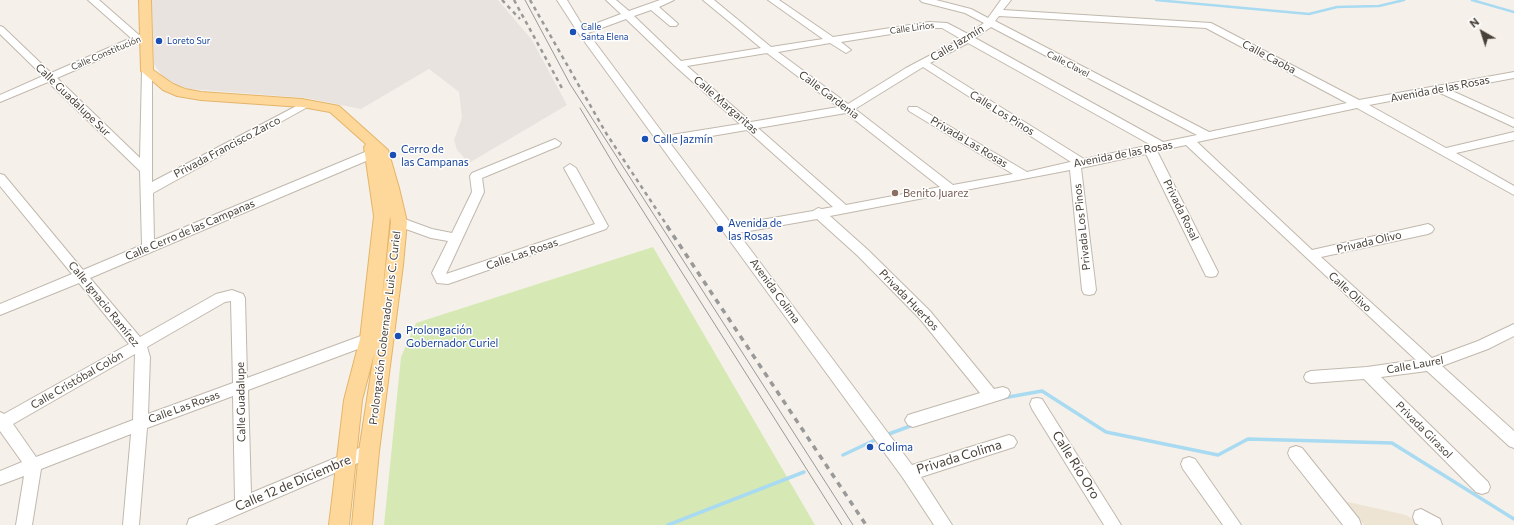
<!DOCTYPE html>
<meta charset="utf-8">
<style>
body{margin:0}
#map{position:relative;width:1514px;height:525px;overflow:hidden;background:#f5f1ea;font-family:Commissioner,sans-serif}
canvas{display:block}
.north{position:absolute;left:1462px;top:12px;width:40px;height:40px;-webkit-text-stroke:3px #fff;paint-order:stroke;rotate:321deg;font-size:11px;font-weight:700;line-height:16px;text-align:center;color:#494138}
.north::after{content:'';display:block;margin:auto;width:14px;height:18px;background:#494138;clip-path:polygon(50% 0,100% 100%,50% 72%,0 100%)}
</style>
<div id="map">
<canvas width="1514" height="525"></canvas>
<div class="north">N</div>
</div>
<script>
const ctx = document.querySelector('canvas').getContext('2d');
ctx.lineJoin = 'round';
function fillPath(path, color) {
  ctx.fillStyle = color;
  ctx.fill(path, 'evenodd');
}
function poly(rows) {
  const path = new Path2D();
  for (const r of rows) {
    path.moveTo(r[0], r[1]);
    for (let i = 2; i < r.length; i += 2) path.lineTo(r[i], r[i + 1]);
  }
  return path;
}
function trace(path, color, width, dash) {
  ctx.strokeStyle = color;
  ctx.lineWidth = width;
  ctx.lineCap = dash ? 'butt' : 'round';
  ctx.setLineDash(dash || []);
  ctx.stroke(path);
}
function write(font, color, halo, rows, align = 'center') {
  ctx.font = font + ' Commissioner,sans-serif';
  ctx.lineWidth = 3;
  ctx.setLineDash([]);
  ctx.textBaseline = 'middle';
  ctx.strokeStyle = halo;
  ctx.fillStyle = color;
  for (const [text, x, y, turn = 0] of rows) {
    ctx.save();
    ctx.translate(x, y);
    ctx.rotate((+turn || 0) * Math.PI / 180);
    ctx.textAlign = isNaN(turn) ? turn : align;
    if (halo) ctx.strokeText(text, 0, 0);
    ctx.fillText(text, 0, 0);
    ctx.restore();
  }
}
fillPath(poly([
 [152,0,498,0,532,40,567,105,469,163,457,150,454,140,462,118,459,92,429,69,361,109,306,98,189,89,177,85,163,77,154,64]
]), '#e8e3df');
fillPath(poly([
 [1344,501,1406,515,1423,525,1364,525]
]), '#eee4d4');
fillPath(poly([
 [653,247,815,525,384,525,401,357,416,323]
]), '#d6e9b4');
trace(poly([
 [1156,0,1309,14,1337,7,1379,6,1404,0],
 [1472,0,1514,12]
]), '#a8daf1', 2.5);
trace(poly([
 [1003,398,1042,391,1106,432,1218,455,1248,439,1392,443,1514,519],
 [886,435,913,425],
 [843,455,877,439],
 [668,525,804,472]
]), '#a8daf1', 3.5);
const minor = poly([
 [88,0,99,0,139,35,146,32,151,35,142,41,57,78,140,158,142,71,143,69,151,69,152,71,152,182,304,102,312,102,313,104,153,193,154,240,377,147,381,146,387,150,385,153,90,278,140,337,216,294,232,290,243,294,245,298,247,378,369,333,374,335,376,339,374,343,248,390,251,493,369,444,374,446,377,451,374,456,214,525,187,525,189,519,235,500,233,396,147,428,139,525,123,525,131,434,41,469,32,525,16,525,24,476,0,485,0,471,22,462,0,431,0,412,4,414,129,344,79,283,0,315,0,304,72,274,0,186,0,174,4,175,83,270,142,245,140,171,48,82,0,102,0,95,43,76,0,34,0,26,3,27,51,73,131,38,88,0],
 [231,301,233,383,148,414,150,357,147,347,225,302,231,301],
 [135,354,133,420,36,457,13,424,135,354],
 [557,0,567,0,584,28,621,14,606,0,616,0,629,11,660,0,674,0,659,7,676,22,678,24,676,26,670,26,651,10,634,16,681,61,761,48,703,0,714,0,771,47,823,39,768,0,779,0,833,37,929,22,947,23,968,34,984,23,965,13,922,2,920,0,936,0,971,9,988,18,1001,0,1011,0,1003,10,1211,23,1359,100,1514,72,1514,78,1450,90,1514,119,1514,127,1438,92,1369,105,1446,148,1514,132,1514,140,1456,153,1514,186,1514,195,1357,108,1197,142,1312,250,1428,224,1432,226,1434,229,1432,232,1428,234,1321,257,1432,358,1478,341,1514,324,1514,336,1488,349,1442,366,1514,431,1514,448,1509,446,1427,371,1381,377,1488,482,1490,487,1488,492,1482,494,1476,492,1364,379,1311,383,1306,381,1304,377,1306,373,1311,371,1367,367,1416,360,1186,145,1157,151,1218,272,1216,276,1211,277,1206,276,1204,272,1146,154,1081,168,1096,290,1094,294,1089,295,1084,294,1082,290,1070,170,830,216,868,250,930,311,994,389,1003,387,1008,389,1010,393,1008,397,1003,399,913,427,908,425,905,420,908,415,980,393,920,319,858,256,817,219,738,233,912,465,1009,435,1014,437,1017,442,1014,447,921,477,952,525,934,525,903,478,579,34,557,0],
 [999,16,1206,28,1347,103,1209,132,995,21,999,16],
 [626,19,675,66,740,124,665,136,588,33,626,19],
 [991,27,1197,135,1163,142,975,38,991,27],
 [929,28,942,28,961,39,906,68,848,104,778,52,830,43,846,53,851,50,841,42,929,28],
 [968,43,1151,145,1084,159,930,63,968,43],
 [767,53,838,107,751,122,687,66,767,53],
 [923,67,1071,162,1070,162,1027,172,917,107,909,107,908,109,909,111,1013,174,953,185,855,109,923,67],
 [846,113,940,187,846,205,758,128,846,113],
 [747,130,833,207,822,209,818,208,813,211,732,225,670,143,747,130],
 [555,139,561,143,559,146,482,178,484,192,446,274,595,224,564,168,570,164,576,168,608,226,606,229,448,284,437,283,432,273,448,241,431,238,395,225,393,222,395,219,399,217,432,229,452,233,472,192,470,176,472,173,555,139],
 [1037,398,1042,399,1121,525,1104,525,1032,409,1030,404,1032,399,1037,398],
 [1296,446,1302,448,1359,519,1361,525,1343,525,1290,458,1288,453,1290,448,1296,446],
 [1189,457,1195,459,1241,525,1223,525,1183,469,1181,464,1183,459,1189,457],
 [1421,509,1440,519,1442,525,1419,525,1415,523,1413,517,1415,511,1421,509]
]);
const major = poly([
 [139,0,151,0,153,70,173,84,185,89,201,92,302,99,339,106,388,150,399,188,407,222,403,265,379,451,372,525,352,525,359,451,374,354,362,400,349,525,329,525,344,400,360,339,374,216,364,147,366,144,330,112,302,107,201,100,177,96,163,90,141,71,139,0],
 [387,198,391,222,381,307,390,216,387,198]
]);
trace(minor, '#c1b8ad', 2);
trace(major, '#e4b469', 2);
fillPath(minor, '#fff');
fillPath(major, '#fed89a');
trace(poly([
 [525,0,570,84,853,525],
 [580,108,617,170,842,525]
]), '#999', 1);
trace(poly([
 [502,0,520,19],
 [514,0,562,88],
 [530,0,606,133,668,227]
]), '#999', 2.5, [4, 4]);
trace(poly([
 [667,226,866,525]
]), '#999', 3.5, [5.5, 5.5]);
for (const [x, y, r, color] of [
 [573,32,4,"#1a4fb4"],
 [159,41,4,"#1a4fb4"],
 [645,139,4,"#1a4fb4"],
 [393,155,4,"#1a4fb4"],
 [895,193,4,"#8d6e63"],
 [720,229,4,"#1a4fb4"],
 [398,336,4,"#1a4fb4"],
 [870,447,4,"#1a4fb4"]
]) {
  const dot = new Path2D();
  dot.arc(x, y, r, 0, 2 * Math.PI);
  ctx.fillStyle = color;
  ctx.fill(dot);
  trace(dot, '#fff', 1.5);
}
write('9px', '#164399', '#fff', [
 ["Calle",581,27],
 ["Santa Elena",581,37],
 ["Loreto Sur",167,41]
], 'left');
write('9px', '#494138', '#fff', [
 ["Calle Lirios",912,28,-8],
 ["Calle Constitución",106,53,-23],
 ["Calle Clavel",1068,64,27]
]);
write('11px', '#494138', '#fff', [
 ["Calle Jazmín",957,43,-31],
 ["Calle Caoba",1269,57,28],
 ["Avenida de las Rosas",1440,89,-11],
 ["Calle Gardenia",829,95,37],
 ["Calle Guadalupe Sur",73,100,44],
 ["Calle Margaritas",726,105,41],
 ["Calle Los Pinos",1002,113,32],
 ["Privada Las Rosas",969,142,31],
 ["Privada Francisco Zarco",227,147,-28],
 ["Avenida de las Rosas",1123,154,-11],
 ["Privada Rosal",1181,210,64],
 ["Privada Los Pinos",1082,227,-96],
 ["Calle Cerro de las Campanas",190,230,-23],
 ["Privada Olivo",1369,242,-13],
 ["Calle Las Rosas",522,254,-19],
 ["Avenida Colima",775,291,54],
 ["Calle Olivo",1350,292,42],
 ["Privada Huertos",909,300,46],
 ["Calle Ignacio Ramírez",104,304,51],
 ["Prolongación Gobernador Luis C. Curiel",385,328,-83],
 ["Calle Laurel",1415,365,-10],
 ["Calle Cristóbal Colón",77,380,-30],
 ["Calle Guadalupe",241,402,-91],
 ["Calle Las Rosas",184,407,-20],
 ["Privada Girasol",1424,430,45]
]);
write('11px', '#164399', '#fff', [
 ["Calle Jazmín",653,139],
 ["Cerro de",401,149],
 ["las Campanas",401,162],
 ["Avenida de",728,223],
 ["las Rosas",728,236],
 ["Prolongación",406,330],
 ["Gobernador Curiel",406,343],
 ["Colima",878,447]
], 'left');
write('11px', '#785e54', '#fff', [
 ["Benito Juarez",903,193]
], 'left');
write('13px', '#494138', '#fff', [
 ["Privada Colima",959,457,-17],
 ["Calle Río Oro",1076,465,58],
 ["Calle 12 de Diciembre",293,483,-23]
]);
</script>
